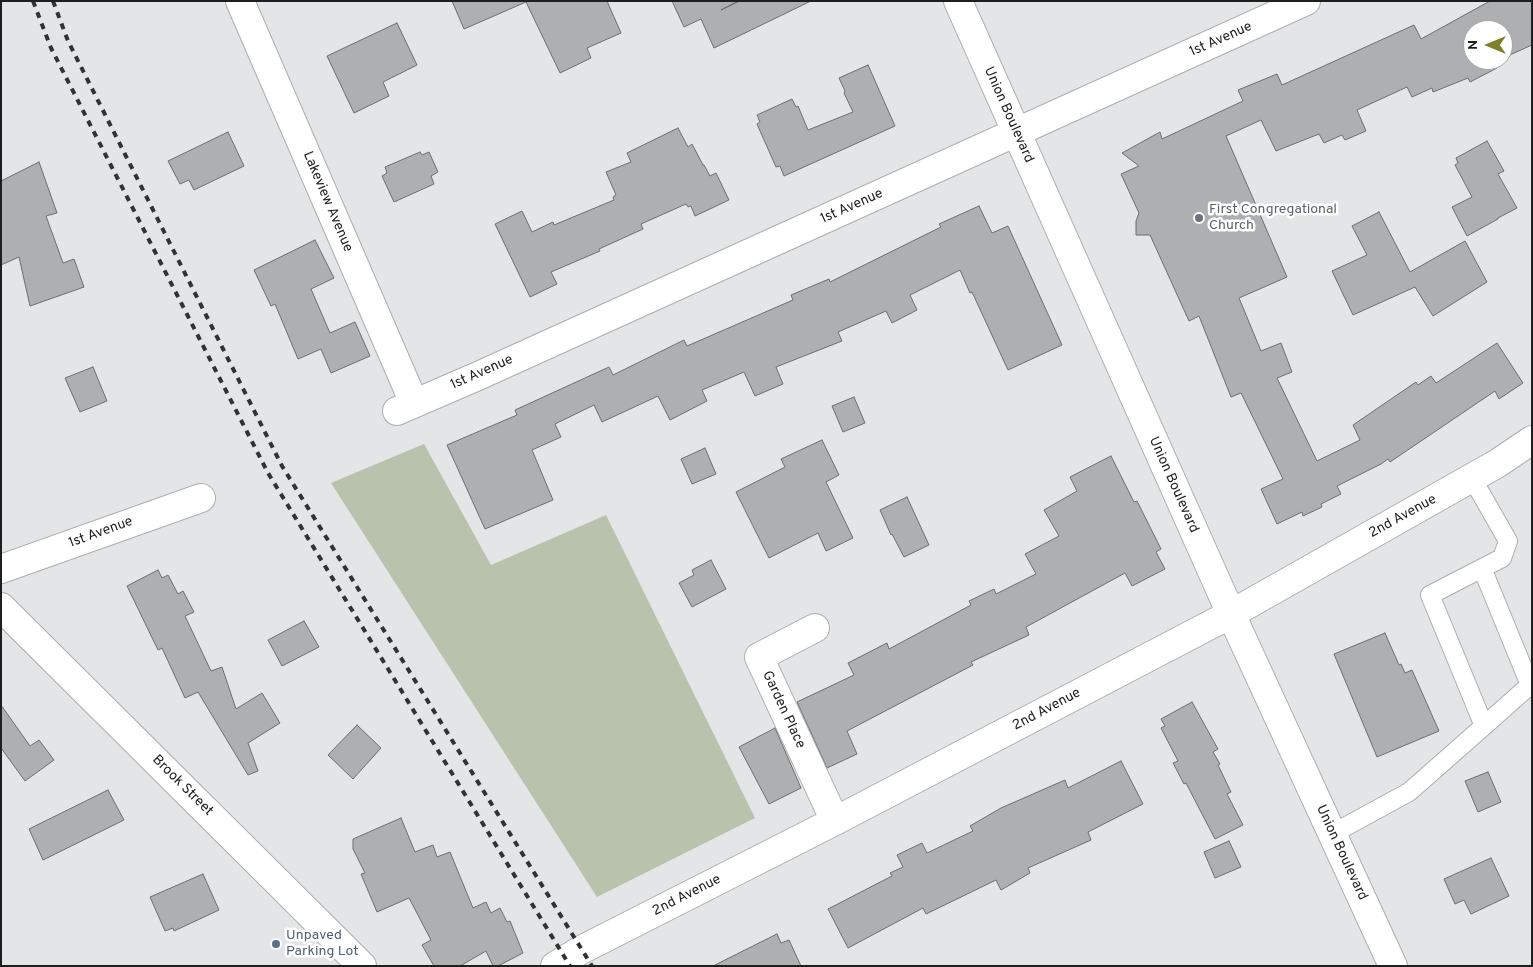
<!DOCTYPE html>
<style>
body{margin:0}
#map{position:relative;width:1533px;height:967px;overflow:hidden;background:#e3e5e7;font-family:Overpass,sans-serif}
canvas{display:block}
.frame{position:absolute;inset:0;border:2px solid #1d1e1e;pointer-events:none}
.north{position:absolute;left:1463px;top:20px;width:50px;height:50px;box-sizing:border-box;background:#fff;border:1px solid #a5a5a5;border-radius:50%;rotate:270deg;font-size:14px;font-weight:700;line-height:20px;text-align:center;color:#1d1e1e}
.north::after{content:'';display:block;margin:auto;width:18px;height:22px;background:#7f802a;clip-path:polygon(50% 0,100% 100%,50% 72%,0 100%)}
</style>
<div id="map">
<canvas width="1533" height="967"></canvas>
<div class="frame"></div>
<div class="north">N</div>
</div>
<script>
const ctx = document.querySelector('canvas').getContext('2d');
ctx.lineJoin = 'round';
function fillPath(path, color) {
  ctx.fillStyle = color;
  ctx.fill(path, 'evenodd');
}
function poly(rows) {
  const path = new Path2D();
  for (const r of rows) {
    path.moveTo(r[0], r[1]);
    for (let i = 2; i < r.length; i += 2) path.lineTo(r[i], r[i + 1]);
  }
  return path;
}
function trace(path, color, width, dash) {
  ctx.strokeStyle = color;
  ctx.lineWidth = width;
  ctx.lineCap = dash ? 'butt' : 'round';
  ctx.setLineDash(dash || []);
  ctx.stroke(path);
}
function write(font, color, halo, rows, align = 'center') {
  ctx.font = font + ' Overpass,sans-serif';
  ctx.lineWidth = 5;
  ctx.setLineDash([]);
  ctx.textBaseline = 'middle';
  ctx.strokeStyle = halo;
  ctx.fillStyle = color;
  for (const [text, x, y, turn = 0] of rows) {
    ctx.save();
    ctx.translate(x, y);
    ctx.rotate((+turn || 0) * Math.PI / 180);
    ctx.textAlign = isNaN(turn) ? turn : align;
    if (halo) ctx.strokeText(text, 0, 0);
    ctx.fillText(text, 0, 0);
    ctx.restore();
  }
}
fillPath(poly([
 [424,444,491,565,606,515,755,818,597,897,331,483]
]), '#b8c2ad');
const building = poly([
 [452,1,607,1,621,33,587,48,591,58,560,73,526,2,464,29,452,1],
 [672,1,738,1,721,10,740,1,811,1,714,48,701,19,684,27,672,1],
 [1490,1,1532,1,1532,45,1503,58,1503,30,1473,30,1473,60,1499,60,1494,62,1497,68,1470,82,1468,78,1433,92,1432,88,1412,97,1407,87,1357,110,1366,131,1345,140,1342,135,1324,143,1319,134,1276,151,1261,120,1226,136,1287,277,1239,298,1261,351,1281,343,1292,372,1277,378,1317,461,1360,440,1353,425,1416,382,1418,385,1431,376,1436,383,1497,343,1523,383,1499,399,1495,391,1390,462,1388,459,1381,464,1337,486,1341,494,1321,504,1322,507,1303,516,1302,512,1277,524,1261,489,1283,479,1241,393,1231,397,1199,316,1189,321,1150,235,1136,235,1136,221,1139,213,1121,174,1139,166,1122,153,1160,132,1162,139,1243,101,1238,90,1277,74,1282,85,1414,25,1421,39,1490,1],
 [397,23,417,65,383,82,389,96,354,113,327,56,397,23],
 [868,65,895,126,784,176,780,166,776,167,757,124,760,122,757,115,792,99,796,107,798,106,808,130,853,112,844,93,845,91,839,78,868,65],
 [678,128,688,147,692,144,703,165,704,165,710,176,716,173,729,200,695,216,691,206,688,207,686,204,641,224,643,229,599,249,600,251,551,272,557,284,530,297,495,224,522,211,532,232,553,222,554,225,614,200,613,197,616,195,606,172,631,162,627,153,678,128],
 [228,132,244,166,194,190,189,180,180,184,168,161,228,132],
 [1487,141,1504,171,1498,174,1517,208,1498,218,1498,219,1467,236,1452,207,1472,197,1455,165,1458,163,1456,158,1487,141],
 [420,152,422,155,429,152,438,172,431,176,434,184,394,202,382,176,387,173,385,167,420,152],
 [39,162,57,213,46,216,63,263,74,259,84,287,30,306,19,257,1,265,1,181,39,162],
 [979,206,992,233,1008,226,1062,345,1008,370,972,292,970,293,960,270,910,295,917,310,892,323,886,311,838,332,842,341,776,367,783,384,755,396,744,372,702,390,707,401,670,420,658,396,602,422,594,405,555,424,561,437,532,450,553,500,485,529,447,445,517,415,515,410,609,367,613,375,684,340,687,346,793,300,791,295,829,279,830,282,941,227,939,224,979,206],
 [1379,212,1410,272,1465,241,1487,282,1433,316,1415,287,1353,315,1332,271,1367,255,1352,226,1379,212],
 [315,240,334,278,311,289,330,333,355,322,370,356,331,373,321,349,298,359,275,304,271,306,254,270,315,240],
 [93,367,107,401,80,412,65,378,93,367],
 [854,397,865,423,843,432,832,406,854,397],
 [822,440,839,475,826,482,853,538,826,551,818,533,769,558,736,492,785,467,781,459,822,440],
 [705,448,716,474,692,484,681,459,705,448],
 [1111,456,1134,502,1137,501,1161,549,1156,552,1165,569,1132,586,1125,573,1026,627,1029,635,971,662,973,665,847,731,857,754,827,768,797,702,854,675,848,663,887,643,889,649,971,605,969,601,994,589,996,594,1036,574,1025,554,1059,536,1044,510,1077,491,1070,477,1111,456],
 [907,497,929,545,904,557,892,534,891,535,880,510,907,497],
 [711,560,726,589,692,607,679,583,694,575,692,570,711,560],
 [158,570,162,578,168,575,178,594,183,591,194,612,185,616,211,671,222,667,236,709,262,693,280,723,248,743,258,771,248,775,198,692,185,698,162,648,158,650,127,586,158,570],
 [304,621,319,647,282,666,268,640,304,621],
 [1385,633,1399,665,1401,664,1405,673,1412,670,1439,731,1377,757,1334,654,1385,633],
 [1192,702,1218,749,1213,752,1220,764,1218,765,1231,792,1227,794,1243,825,1215,839,1186,783,1184,784,1173,763,1178,761,1161,728,1165,726,1161,719,1192,702],
 [1,705,30,746,39,740,54,760,25,781,1,748,1,705],
 [357,725,381,748,353,779,328,755,357,725],
 [775,728,801,788,769,804,739,747,775,728],
 [1121,761,1143,804,1088,832,1091,840,1028,868,1030,873,1001,890,996,880,926,914,923,908,848,948,828,909,892,876,890,873,903,867,897,855,922,843,927,853,973,831,970,826,1001,808,1065,780,1068,788,1121,761],
 [1488,772,1501,802,1478,812,1465,781,1488,772],
 [108,790,124,820,43,860,29,829,108,790],
 [401,818,415,852,433,845,437,857,450,852,473,908,486,902,491,913,500,908,507,922,510,921,523,953,498,966,493,966,486,951,460,966,434,966,422,945,431,940,409,898,377,912,361,874,365,873,353,849,353,839,401,818],
 [1229,841,1241,867,1215,878,1204,852,1229,841],
 [1491,858,1509,896,1471,914,1464,900,1455,904,1444,879,1491,858],
 [203,874,219,910,174,931,173,928,165,931,150,897,203,874],
 [777,934,781,943,789,940,801,966,713,966,777,934]
]);
fillPath(building, '#adafb1');
trace(building, '#6c6d6f', 1);
const service = poly([
 [1482,568,1530,685,1484,726],
 [1332,834,1409,792,1484,726,1430,595,1502,558,1508,541,1472,478]
]);
const minor = poly([
 [240,1,414,403],
 [397,411,478,376,1306,1],
 [1,569,201,498],
 [1231,614,1498,463,1532,440],
 [815,628,759,657,835,821]
]);
const tertiary = poly([
 [1,607,362,966],
 [555,966,581,950,835,821,1231,614]
]);
const secondary = poly([
 [958,1,1231,614,1393,966]
]);
trace(service, '#abadaf', 20);
trace(minor, '#abadaf', 30);
trace(tertiary, '#abadaf', 30);
trace(secondary, '#abadaf', 30);
trace(service, '#fff', 18);
trace(minor, '#fff', 28);
trace(tertiary, '#fff', 28);
trace(secondary, '#fff', 28);
trace(poly([
 [33,1,51,48,268,473,570,966],
 [53,1,68,41,282,466,592,966]
]), '#313232', 4, [6, 6]);
for (const [x, y, r, color] of [
 [1199,218,5,"#6b7280"],
 [276,944,5,"#5c6f8a"]
]) {
  const dot = new Path2D();
  dot.arc(x, y, r, 0, 2 * Math.PI);
  ctx.fillStyle = color;
  ctx.fill(dot);
  trace(dot, '#fff', 2);
}
write('14px', '#1d1e1e', '#fff', [
 ["1st Avenue",1221,40,-24],
 ["Union Boulevard",1008,115,66],
 ["Lakeview Avenue",327,202,67],
 ["1st Avenue",852,207,-24],
 ["1st Avenue",482,373,-24],
 ["Union Boulevard",1173,485,66],
 ["2nd Avenue",1403,517,-29],
 ["1st Avenue",101,533,-20],
 ["Garden Place",783,710,65],
 ["2nd Avenue",1047,710,-28],
 ["Brook Street",182,786,45],
 ["Union Boulevard",1341,853,65],
 ["2nd Avenue",687,896,-27]
]);
write('14px', '#5b616d', '#fff', [
 ["First Congregational",1209,210],
 ["Church",1209,226]
], 'left');
write('14px', '#4e5e75', '#fff', [
 ["Unpaved",286,936],
 ["Parking Lot",286,952]
], 'left');
</script>
